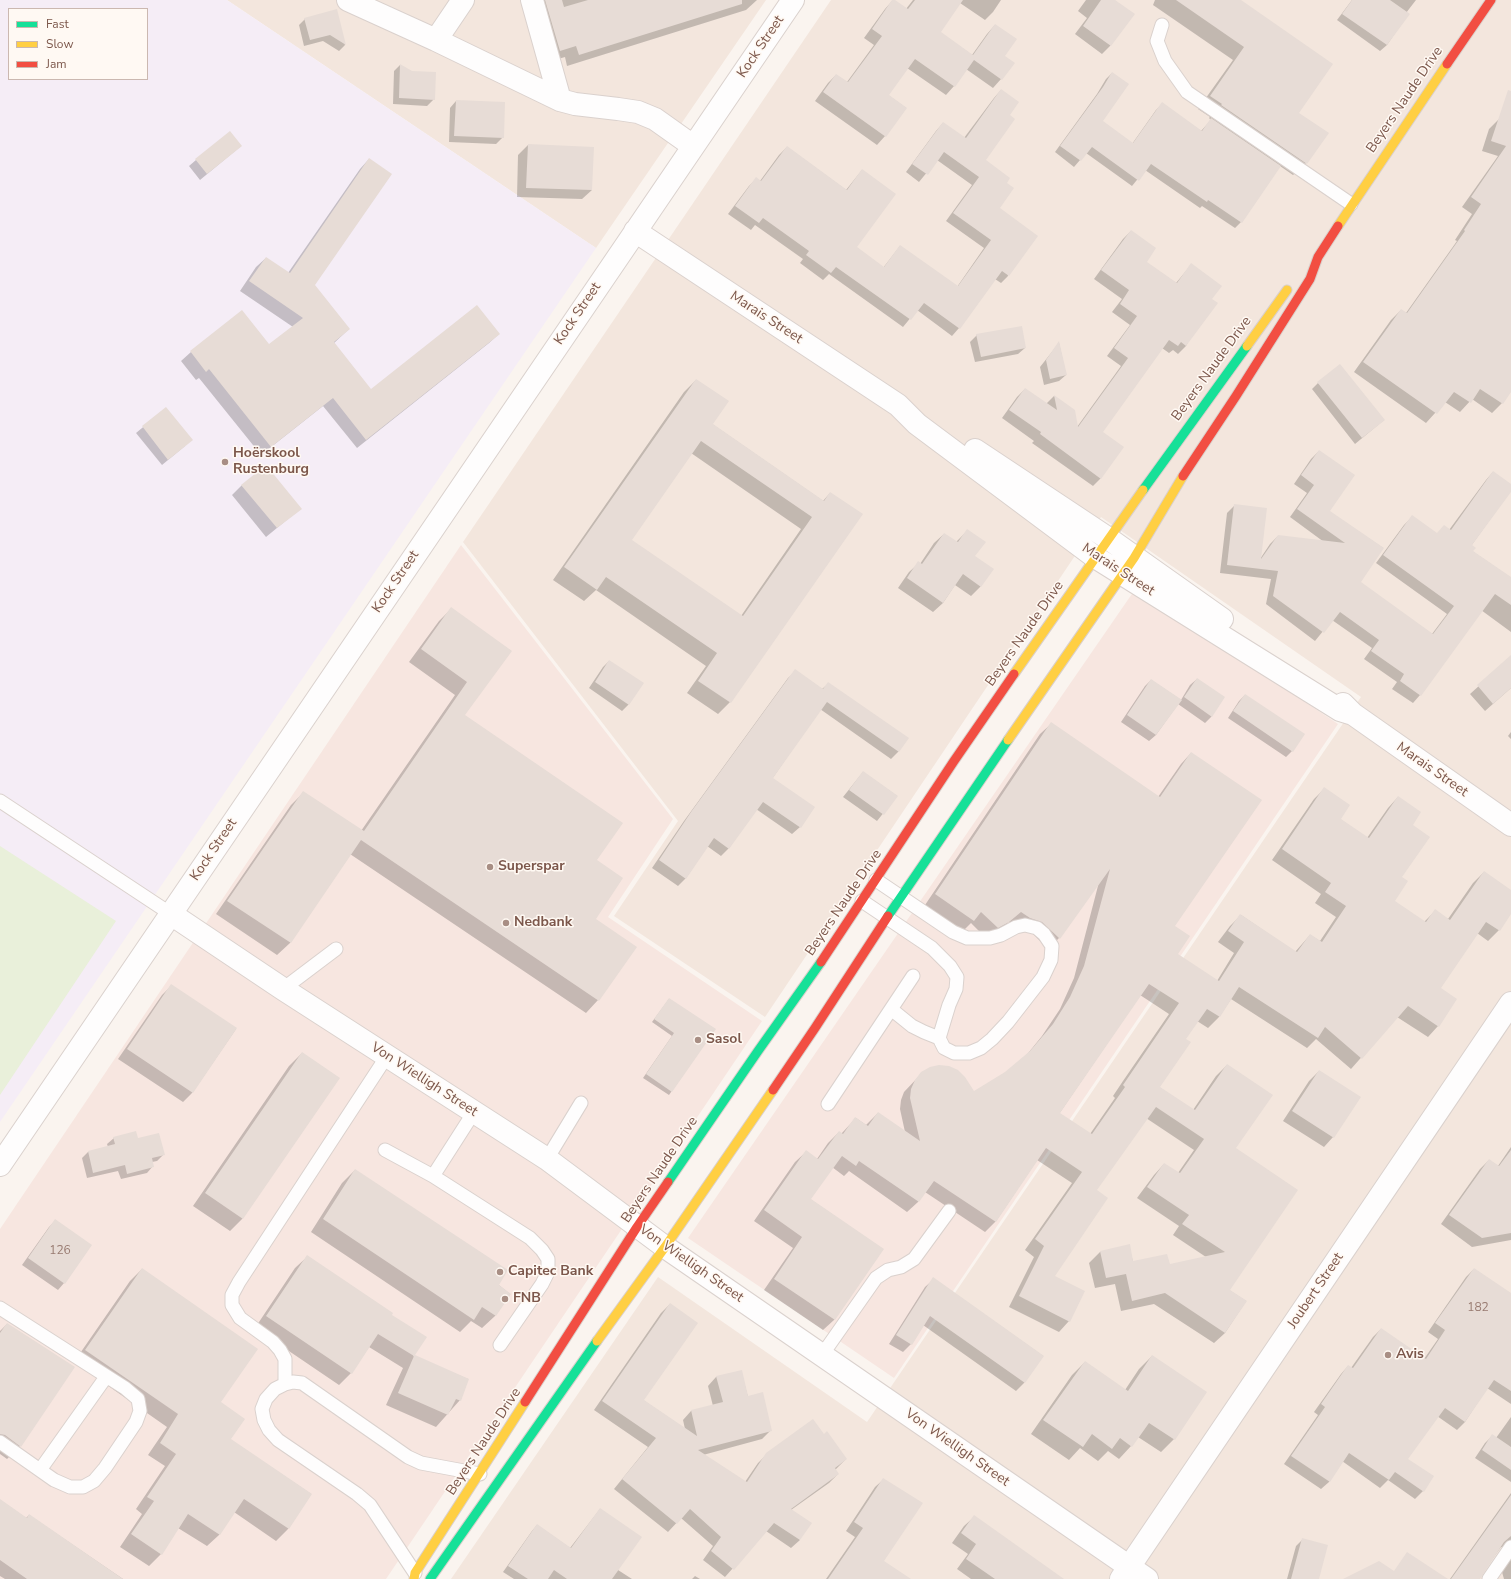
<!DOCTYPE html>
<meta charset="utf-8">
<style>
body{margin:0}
#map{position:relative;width:1511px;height:1579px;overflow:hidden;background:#faf4ef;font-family:"Nunito Sans",sans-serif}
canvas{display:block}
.legend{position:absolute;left:8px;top:8px;width:140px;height:72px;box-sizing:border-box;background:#fff9f3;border:1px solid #cbb8b0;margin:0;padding:5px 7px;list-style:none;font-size:12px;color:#7c574b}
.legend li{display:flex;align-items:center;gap:8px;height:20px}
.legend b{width:20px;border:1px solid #cbb8b0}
</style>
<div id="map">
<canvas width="1511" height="1579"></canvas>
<ul class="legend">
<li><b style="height:5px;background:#16e098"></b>Fast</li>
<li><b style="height:5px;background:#ffcf43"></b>Slow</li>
<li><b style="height:5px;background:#f24e42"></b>Jam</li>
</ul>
</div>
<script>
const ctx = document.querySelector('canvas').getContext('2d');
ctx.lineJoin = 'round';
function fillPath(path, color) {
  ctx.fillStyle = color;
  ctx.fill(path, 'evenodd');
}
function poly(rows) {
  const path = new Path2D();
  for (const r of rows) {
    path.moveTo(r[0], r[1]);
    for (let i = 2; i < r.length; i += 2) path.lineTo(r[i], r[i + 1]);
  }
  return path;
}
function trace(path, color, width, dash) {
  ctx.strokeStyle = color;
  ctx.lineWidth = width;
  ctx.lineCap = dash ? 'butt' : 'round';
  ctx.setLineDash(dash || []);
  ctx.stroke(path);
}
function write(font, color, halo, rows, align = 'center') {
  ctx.font = font + ' "Nunito Sans",sans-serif';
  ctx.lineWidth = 3;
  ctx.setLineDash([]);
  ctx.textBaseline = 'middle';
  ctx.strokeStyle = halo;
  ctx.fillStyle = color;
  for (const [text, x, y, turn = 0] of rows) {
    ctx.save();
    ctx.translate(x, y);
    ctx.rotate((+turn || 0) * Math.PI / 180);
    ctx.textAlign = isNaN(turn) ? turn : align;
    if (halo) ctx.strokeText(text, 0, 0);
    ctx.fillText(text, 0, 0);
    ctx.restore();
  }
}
fillPath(poly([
 [227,0,766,0,596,248],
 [831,0,1511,0,1511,1579,451,1579,658,1277,867,1422,1361,697,1101,517,765,1017,614,916,678,821,463,542]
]), '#f3e6dd');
fillPath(poly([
 [461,545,673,819,608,917,762,1021,386,1579,0,1579,0,1229],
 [1136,588,1338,724,894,1378,688,1238]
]), '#f7e6e0');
fillPath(poly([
 [0,0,227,0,596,248,0,1122],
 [9,9,147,9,147,79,9,79]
]), '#f5edf6');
fillPath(poly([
 [0,846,116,921,0,1095]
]), '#e9f0da');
fillPath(poly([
 [529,0,757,0,746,10,567,66,565,57,548,62],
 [893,0,906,9,913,0,1001,0,993,12,985,20,960,3,939,32,972,55,987,34,995,25,1003,56,1001,79,993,88,966,69,954,86,946,95,907,68,888,95,906,108,885,136,877,145,815,101,828,83,836,75,847,82,874,45,864,38,885,9],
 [1086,0,1114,0,1133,14,1110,46,1102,54,1075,34,1087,18,1078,11],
 [1155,0,1239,0,1298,113,1306,163,1293,175,1280,166,1241,222,1235,228,1202,206,1200,208,1145,170,1132,186,1086,153,1074,167,1055,152,1097,94,1106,79,1112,73,1101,121,1132,144,1156,110,1162,104,1201,131,1211,120,1209,118,1210,117,1198,109,1233,60,1153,5],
 [1352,0,1416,0,1406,13,1408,14,1387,45,1380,51,1337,20],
 [336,11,345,45,339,51,323,41,304,46,299,25,305,19],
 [400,65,434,99,427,106,393,104,394,71],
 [1001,90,1008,116,984,161,1005,183,998,208,1008,276,1001,283,995,279,959,328,952,336,917,310,903,327,829,274,823,280,800,263,803,259,755,225,751,230,728,214,749,186,756,179,760,181,779,155,787,147,846,190,862,170,856,247,883,268,900,246,957,287,984,248,946,221,972,185,937,160,919,182,906,172,936,131,943,123,964,138,994,98],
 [456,101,503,137,496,144,449,142,450,108],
 [1499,119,1511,123,1511,391,1502,403,1492,413,1472,399,1460,412,1445,402,1426,423,1354,372,1391,320,1401,310,1406,313,1457,241,1455,240,1472,214,1462,207,1498,156,1482,151,1489,129],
 [528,145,592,190,582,199,517,197,518,155],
 [241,146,200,180,189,166,196,160],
 [369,159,314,285,349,329,333,344,371,391,499,334,489,343,357,448,323,406,261,455,199,378,196,380,181,361,191,352,241,312,269,346,293,327,240,291,256,267,266,258,288,273,360,169],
 [1131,231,1145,262,1176,283,1191,265,1211,299,1186,346,1178,354,1173,350,1169,353,1162,348,1101,432,1101,478,1093,486,1032,443,1034,441,1002,418,1017,397,1025,389,1046,404,1054,396,1074,411,1077,427,1121,366,1107,356,1130,325,1112,312,1122,299,1094,279,1123,239],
 [977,335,1025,348,1018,354,975,362,970,342],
 [1059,343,1066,375,1059,381,1044,385,1040,367],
 [696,380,712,424,823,501,830,493,861,515,730,702,718,714,687,693,706,666,596,590,584,601,553,580,684,392],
 [691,453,801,529,741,616,630,540],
 [1318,383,1384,420,1355,444,1312,389],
 [166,408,185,446,162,465,136,433],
 [1319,451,1328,511,1383,548,1359,583,1432,634,1447,614,1376,563,1404,525,1412,517,1436,534,1449,530,1486,480,1493,472,1511,485,1511,490,1471,546,1472,551,1511,578,1511,632,1481,610,1420,695,1413,703,1392,689,1397,682,1364,659,1372,648,1332,620,1315,641,1266,604,1271,579,1220,573,1227,513,1235,505,1260,559,1270,544,1278,536,1324,542,1290,517,1307,493,1294,484,1311,459],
 [242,485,300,509,266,537,232,495],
 [967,531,981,586,971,596,955,585,943,603,933,612,898,588,909,572,919,563,920,564,934,543,944,534,956,542],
 [451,609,511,651,463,716,596,860,594,920,598,1000,586,1013,350,854,290,943,277,955,216,914,291,805,303,793,361,831,455,695,409,662,439,621],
 [1511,657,1511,688,1485,711,1470,694],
 [609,661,629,704,622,711,589,688,603,667],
 [796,671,822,689,828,684,899,751,891,759,820,709,772,779,800,827,792,834,756,809,729,848,721,856,707,846,686,878,678,886,652,868,684,821,788,678],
 [1197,679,1212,716,1205,723,1178,704,1156,735,1149,741,1121,722,1145,686,1151,680,1181,700,1190,685],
 [1245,695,1292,751,1286,757,1228,718,1239,701],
 [1051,724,1158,797,1181,764,1191,753,1174,926,1176,955,1217,981,1234,953,1218,942,1230,926,1241,915,1295,952,1310,935,1320,941,1336,917,1315,903,1321,894,1272,860,1314,799,1324,789,1340,819,1367,838,1388,808,1398,797,1411,825,1401,877,1393,901,1424,922,1435,911,1448,919,1473,883,1484,872,1511,891,1511,912,1499,930,1488,941,1477,933,1439,988,1438,1026,1428,1037,1397,1017,1351,1069,1316,1039,1307,1048,1231,999,1219,1017,1208,1028,1197,1021,1184,1039,1159,1087,1193,1110,1216,1076,1227,1065,1235,1148,1229,1290,1246,1301,1225,1333,1214,1343,1154,1304,1121,1311,1115,1284,1095,1288,1089,1263,1100,1252,1129,1246,1133,1262,1169,1265,1206,1257,1173,1235,1179,1226,1137,1198,1154,1175,1164,1164,1178,1173,1194,1150,1146,1118,1095,1191,1054,1276,1069,1321,1059,1332,1009,1307,1034,1257,1025,1250,1072,1183,1037,1160,996,1221,985,1232,925,1192,918,1202,907,1212,849,1171,844,1176,832,1167,810,1199,882,1249,834,1320,823,1330,764,1290,793,1248,754,1221,795,1162,806,1152,817,1159,828,1143,839,1132,841,1134,856,1118,866,1125,878,1113,905,1132,900,1109,901,1100,904,1092,922,1073,974,1092,1006,1073,1025,1057,1042,1036,1060,1009,1074,978,1099,882,1059,938,1048,949,1031,932,1019,928,1009,922,997,932,986,938,971,923,963,931,925,905,1040,734],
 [1140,995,1169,1014,1123,1081,1113,1096,1115,1098,1090,1134,1059,1114],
 [1511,732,1511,739,1508,736],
 [863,772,897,796,877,821,843,797],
 [171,986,236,1029,192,1093,183,1102,118,1059,162,995],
 [669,999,714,1030,669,1095,643,1078,672,1036,652,1022],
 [302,1053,243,1218,230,1231,193,1206,289,1066],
 [1319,1071,1359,1097,1333,1137,1324,1147,1283,1121,1309,1081],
 [114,1138,137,1139,164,1154,157,1161,152,1162,153,1166,147,1173,121,1179,118,1171,87,1178,82,1158,88,1152,108,1147,107,1144],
 [1511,1147,1511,1240,1472,1247,1441,1224,1480,1169,1489,1160,1498,1166],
 [355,1170,510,1294,495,1316,482,1328,471,1321,460,1332,311,1232,342,1183],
 [56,1220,64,1283,58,1290,22,1265,49,1227],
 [307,1257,390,1315,425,1338,413,1356,468,1379,460,1400,436,1427,386,1405,403,1368,369,1347,351,1373,339,1385,255,1328,295,1268],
 [142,1269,220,1402,229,1439,311,1494,288,1529,276,1541,234,1512,219,1535,207,1546,178,1528,161,1554,149,1566,120,1547,142,1514,136,1509,165,1466,148,1455,167,1427,74,1362,130,1281],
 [1474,1269,1511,1294,1511,1404,1487,1388,1465,1422,1457,1430,1437,1416,1407,1459,1423,1491,1415,1499,1388,1480,1380,1488,1342,1461,1329,1482,1321,1489,1284,1464,1318,1415,1314,1412,1341,1374,1348,1366,1351,1368,1373,1337,1381,1329,1424,1359,1438,1339,1428,1332,1466,1277],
 [934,1279,1043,1356,1024,1383,1016,1391,923,1325,911,1344,903,1352,889,1344,925,1287],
 [670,1304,643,1400,685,1429,683,1420,691,1411,713,1406,708,1386,716,1377,741,1371,748,1397,771,1430,762,1439,703,1455,745,1482,758,1463,767,1454,824,1435,846,1459,835,1470,838,1474,829,1483,791,1510,800,1540,791,1548,766,1531,725,1577,703,1560,713,1546,681,1518,668,1532,614,1489,648,1447,594,1410,661,1313],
 [7,1324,20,1446,7,1459,0,1454,0,1331],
 [1152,1356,1174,1439,1161,1452,1138,1437,1131,1446,1119,1459,1108,1451,1098,1461,1080,1448,1069,1460,1031,1434,1072,1375,1085,1362,1125,1390,1139,1369],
 [1511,1417,1511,1482,1475,1458,1485,1443,1492,1436,1496,1438],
 [884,1479,883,1562,891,1579,826,1579,855,1537,846,1531,875,1487],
 [1511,1493,1511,1579,1504,1579,1502,1572,1510,1560,1511,1552,1507,1548,1501,1547,1478,1579,1450,1579],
 [0,1500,26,1518,29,1515,123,1579,5,1579,0,1576],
 [600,1509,618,1570,632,1579,514,1579,503,1572,532,1531,537,1525,570,1548],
 [974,1517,1062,1579,971,1579,957,1569,968,1554,952,1543,964,1526],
 [1303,1539,1318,1579,1287,1579,1296,1546],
 [695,1576,700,1579,692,1579]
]), '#0003');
fillPath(poly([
 [545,0,562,0,564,7,588,0,742,0,742,4,579,55,576,46,560,51],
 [892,0,895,0,908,9,915,0,963,0,941,32,973,55,995,24,1017,39,1005,56,1015,63,1002,80,974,60,955,87,915,59,889,95,907,108,886,137,823,92,836,74,848,82,882,36,872,29],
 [1101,0,1115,0,1135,14,1111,46,1083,26],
 [1176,0,1241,0,1333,64,1299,113,1329,133,1307,164,1221,105,1222,104,1210,96,1244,47],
 [1352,0,1390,0,1410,14,1387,45,1342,14],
 [337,9,346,45,330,35,310,40,304,18],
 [400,64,412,71,436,72,435,100,399,98],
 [1112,72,1129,84,1103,121,1133,143,1162,102,1202,131,1211,118,1281,166,1242,223,1208,200,1207,202,1151,164,1139,181,1092,147,1081,161,1060,146,1103,87],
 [1001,89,1019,102,1010,115,1015,119,986,160,1010,178,1007,183,1014,188,1000,208,1038,236,1009,276,1002,271,960,329,924,303,911,320,836,267,831,273,806,255,809,251,763,218,759,223,735,206,756,177,761,181,787,146,847,190,862,169,896,194,857,247,884,267,900,245,958,286,991,240,953,213,979,177,944,152,928,175,912,164,943,122,966,138],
 [1508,90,1511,91,1511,392,1503,404,1480,389,1471,403,1454,392,1437,414,1363,362,1401,309,1407,313,1465,231,1464,230,1481,204,1471,197,1506,146,1491,141],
 [456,100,505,102,504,138,454,136],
 [230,131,242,146,207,174,195,159],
 [528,144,594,147,592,190,526,188],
 [369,158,392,174,315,285,350,329,334,342,371,389,477,305,500,334,366,440,333,398,271,447,209,369,206,372,190,351,242,310,269,344,303,318,249,281,266,257,290,273],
 [1131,230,1156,248,1147,262,1177,283,1191,263,1222,286,1212,299,1218,303,1186,346,1181,342,1178,346,1169,340,1103,432,1124,447,1101,479,1040,434,1041,432,1009,410,1025,388,1057,410,1054,395,1075,410,1078,427,1128,358,1114,348,1137,316,1120,304,1129,290,1101,270],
 [1022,326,1026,348,981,357,976,334],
 [1059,341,1067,375,1050,379,1046,360],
 [1340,364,1385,420,1362,438,1317,382],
 [696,379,729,401,713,424,824,501,830,492,863,514,731,703,698,681,717,653,606,577,597,590,564,567],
 [701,441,812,517,743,616,632,540],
 [166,407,193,440,168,460,142,426],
 [1319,450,1355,475,1330,511,1384,548,1361,582,1433,634,1454,606,1383,555,1412,515,1437,533,1444,525,1451,530,1493,471,1511,484,1511,492,1472,545,1476,548,1473,551,1511,577,1511,605,1495,594,1421,696,1400,681,1404,674,1371,651,1379,640,1340,612,1324,633,1273,596,1278,571,1227,565,1234,504,1267,508,1261,559,1278,535,1345,543,1297,509,1314,485,1301,475],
 [266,465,302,509,277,528,241,485],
 [967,529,986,542,975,556,994,569,981,587,963,574,943,603,907,578,918,561,922,564,944,533,958,542],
 [451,607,512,651,465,715,623,823,597,860,623,878,596,919,637,947,599,1001,361,840,291,943,227,901,303,791,364,831,467,682,421,649],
 [1511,655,1511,688,1493,704,1477,685],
 [609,660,644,683,629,705,595,682],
 [795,669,823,689,828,682,909,738,899,752,827,702,773,778,815,807,801,828,763,802,729,849,714,838,686,879,659,860,691,812],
 [1197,678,1225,697,1212,717,1184,697],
 [1151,679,1182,700,1156,735,1127,715],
 [1245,694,1305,734,1293,752,1233,711],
 [1051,722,1160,797,1191,752,1262,800,1175,926,1190,936,1178,954,1219,981,1244,942,1228,931,1240,914,1297,952,1310,934,1322,942,1346,906,1325,892,1331,883,1282,849,1324,787,1350,805,1341,819,1369,838,1398,796,1421,812,1413,825,1430,837,1402,877,1408,881,1395,901,1426,922,1435,909,1450,920,1484,871,1511,890,1511,914,1500,931,1486,922,1441,988,1457,999,1439,1027,1408,1006,1362,1059,1325,1027,1318,1038,1239,987,1220,1017,1207,1009,1186,1039,1191,1042,1160,1087,1195,1110,1227,1064,1273,1095,1236,1148,1298,1190,1230,1290,1247,1301,1225,1333,1165,1293,1132,1301,1126,1274,1106,1278,1100,1251,1130,1244,1133,1261,1167,1254,1170,1264,1225,1252,1182,1224,1189,1215,1147,1187,1164,1163,1180,1173,1204,1139,1156,1107,1097,1190,1108,1198,1055,1276,1085,1291,1070,1322,1019,1296,1044,1246,1035,1239,1082,1172,1046,1148,996,1222,934,1181,919,1202,859,1161,856,1166,842,1156,811,1199,884,1249,835,1320,774,1279,802,1237,764,1210,806,1150,818,1159,839,1131,843,1134,855,1117,868,1126,878,1112,920,1141,910,1098,911,1089,915,1080,921,1072,930,1067,939,1065,949,1066,958,1070,965,1077,974,1091,1005,1072,1030,1051,1053,1024,1070,997,1084,966,1110,869,1060,939,1042,922,1030,918,1021,912,1009,922,998,928,981,912,974,921,935,894],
 [1149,984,1179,1003,1123,1085,1125,1087,1092,1134,1060,1113],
 [863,771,898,796,884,815,849,790],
 [171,984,237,1028,193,1093,127,1049],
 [669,998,716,1029,672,1092,646,1074,674,1033,654,1019],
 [302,1052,340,1078,243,1219,205,1193],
 [1319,1070,1361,1097,1334,1138,1292,1111],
 [136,1131,138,1138,159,1133,165,1155,152,1158,154,1167,127,1174,125,1165,93,1173,88,1151,115,1144,113,1137],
 [1511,1150,1511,1233,1482,1238,1449,1215,1489,1159,1499,1166],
 [355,1169,508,1270,499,1285,511,1294,496,1316,482,1307,474,1320,323,1219],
 [55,1219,92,1245,65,1284,28,1258],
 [307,1255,393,1313,392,1315,427,1337,415,1355,469,1379,461,1401,456,1399,448,1415,398,1393,414,1356,378,1334,352,1374,266,1316],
 [142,1268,258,1349,221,1402,245,1419,231,1439,312,1494,289,1529,244,1499,220,1535,188,1514,162,1555,131,1534,154,1501,147,1497,176,1454,160,1443,178,1414,85,1350],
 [1474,1268,1511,1293,1511,1391,1494,1380,1465,1422,1445,1408,1408,1459,1434,1476,1424,1492,1395,1472,1389,1480,1349,1453,1330,1482,1291,1456,1325,1407,1321,1404,1348,1365,1353,1368,1381,1328,1426,1359,1445,1330,1435,1323],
 [933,1277,1044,1356,1025,1383,930,1316,912,1345,896,1335],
 [670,1303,698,1323,644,1400,697,1436,691,1410,723,1402,716,1376,742,1370,748,1396,763,1392,772,1431,698,1450,747,1482,766,1453,813,1419,824,1434,827,1431,847,1459,835,1468,839,1474,791,1509,812,1523,800,1540,774,1523,734,1570,711,1551,721,1537,690,1509,677,1524,622,1479,656,1438,602,1401],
 [7,1323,75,1367,21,1447,5,1435,0,1434,0,1333],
 [1152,1355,1207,1392,1175,1440,1149,1423,1132,1447,1120,1438,1112,1449,1092,1434,1083,1447,1043,1420,1085,1361,1128,1391],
 [1492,1434,1511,1447,1511,1470,1482,1450],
 [883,1478,923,1503,884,1561,911,1579,828,1579,863,1528,854,1522],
 [1511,1495,1511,1536,1504,1542,1480,1579,1451,1579],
 [0,1499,27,1518,29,1514,123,1579,27,1579,0,1560],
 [600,1508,642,1537,612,1579,567,1579,554,1570,548,1579,528,1579,508,1566,537,1524,571,1548],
 [974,1515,1064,1579,995,1579,966,1559,976,1544,961,1533],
 [1302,1538,1328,1545,1319,1579,1291,1579],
 [1407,1552,1448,1579,1343,1579,1379,1561,1394,1571]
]), '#e7dcd6');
const lane = poly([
 [1162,25,1157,41,1165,61,1187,92,1351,204],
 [0,801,171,914],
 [862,901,932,948,950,966,957,977,956,989,949,1005,939,1038,944,1048,954,1053,969,1053,981,1048,992,1039,1008,1022,1043,977,1051,960,1052,946,1044,934,1037,928,1025,925,1016,927,1001,935,990,938,967,938,953,932,876,880],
 [283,989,336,949],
 [891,1009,912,1026,924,1032,939,1038],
 [828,1104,913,976],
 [385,1150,433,1176,530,1238,542,1250,548,1259,548,1272,542,1284,500,1345],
 [547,1159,581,1103],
 [433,1176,474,1112],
 [0,1308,125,1388,138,1399,140,1411,136,1422,105,1468,94,1481,83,1487,70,1487,54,1480,0,1442],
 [822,1355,876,1278,888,1270,901,1267,914,1259,949,1211],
 [285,1384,285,1359,280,1350,273,1342,240,1318,232,1305,232,1295,239,1282,387,1056],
 [40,1470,106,1377],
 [415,1573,370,1505,357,1494,278,1440,269,1430,264,1420,262,1409,266,1399,275,1389,285,1384,293,1382,302,1383,408,1457,421,1463,480,1474],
 [1489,1579,1511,1547]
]);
const street = poly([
 [348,0,436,40,560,100,575,104,618,109,638,112,655,119,693,146],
 [532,0,560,100],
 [436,40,463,0],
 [635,231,898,405,917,424,1095,557,1340,710,1353,714],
 [975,450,1109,539,1222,619],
 [1343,704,1353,714,1511,825],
 [171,914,283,989,547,1159,665,1247,1147,1579],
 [0,1165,793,0],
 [1121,1579,1511,1003]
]);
const fast = poly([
 [1143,490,1247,346],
 [888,916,1008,740],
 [668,1182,758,1051,821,962],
 [430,1579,597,1341]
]);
const slow = poly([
 [1338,226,1447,64],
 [1247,346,1287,290],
 [1014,674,1143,490],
 [1008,740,1134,558,1183,476],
 [597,1341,665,1247,773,1090],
 [414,1579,415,1573,525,1402]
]);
const jam = poly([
 [1447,64,1491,0],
 [1183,476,1236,396,1310,279,1318,257,1338,226],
 [821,962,954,761,1014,674],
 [773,1090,815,1028,888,916],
 [525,1402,637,1227,668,1182]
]);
trace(lane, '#dad1cd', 15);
trace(street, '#dad1cd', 24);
trace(fast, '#dad0cb', 11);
trace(slow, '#dad0cb', 11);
trace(jam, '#dad0cb', 11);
trace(lane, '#fefdfd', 13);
trace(street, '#fefdfd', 22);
trace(fast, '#16e098', 9);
trace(slow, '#ffcf43', 9);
trace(jam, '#f24e42', 9);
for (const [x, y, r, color] of [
 [225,462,4,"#a88e84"],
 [490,867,4,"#a88e84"],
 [506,923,4,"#a88e84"],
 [698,1040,4,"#a88e84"],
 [500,1272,4,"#a88e84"],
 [505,1299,4,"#a88e84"],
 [1388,1355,4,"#a88e84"]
]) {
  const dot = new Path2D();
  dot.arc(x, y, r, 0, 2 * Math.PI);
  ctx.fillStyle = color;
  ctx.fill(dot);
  trace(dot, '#fff9f3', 1.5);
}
write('12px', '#987a70', null, [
 ["126",60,1251],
 ["182",1478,1308]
]);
write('14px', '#7c574b', '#fff9f3', [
 ["Kock Street",761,47,-56],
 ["Beyers Naude Drive",1405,100,-56],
 ["Kock Street",578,314,-56],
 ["Marais Street",766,318,33],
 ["Beyers Naude Drive",1212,369,-54],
 ["Marais Street",1118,570,33],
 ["Kock Street",396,582,-56],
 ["Beyers Naude Drive",1025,634,-55],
 ["Marais Street",1432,770,35],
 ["Kock Street",214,850,-56],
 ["Beyers Naude Drive",844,903,-56],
 ["Von Wielligh Street",424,1080,33],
 ["Beyers Naude Drive",660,1170,-56],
 ["Von Wielligh Street",691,1264,35],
 ["Joubert Street",1316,1291,-56],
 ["Beyers Naude Drive",484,1442,-57],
 ["Von Wielligh Street",957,1448,35]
]);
write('bold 14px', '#7c574b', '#fff9f3', [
 ["Hoërskool",233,454],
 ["Rustenburg",233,470],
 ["Superspar",498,867],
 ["Nedbank",514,923],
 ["Sasol",706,1040],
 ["Capitec Bank",508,1272],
 ["FNB",513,1299],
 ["Avis",1396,1355]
], 'left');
</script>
